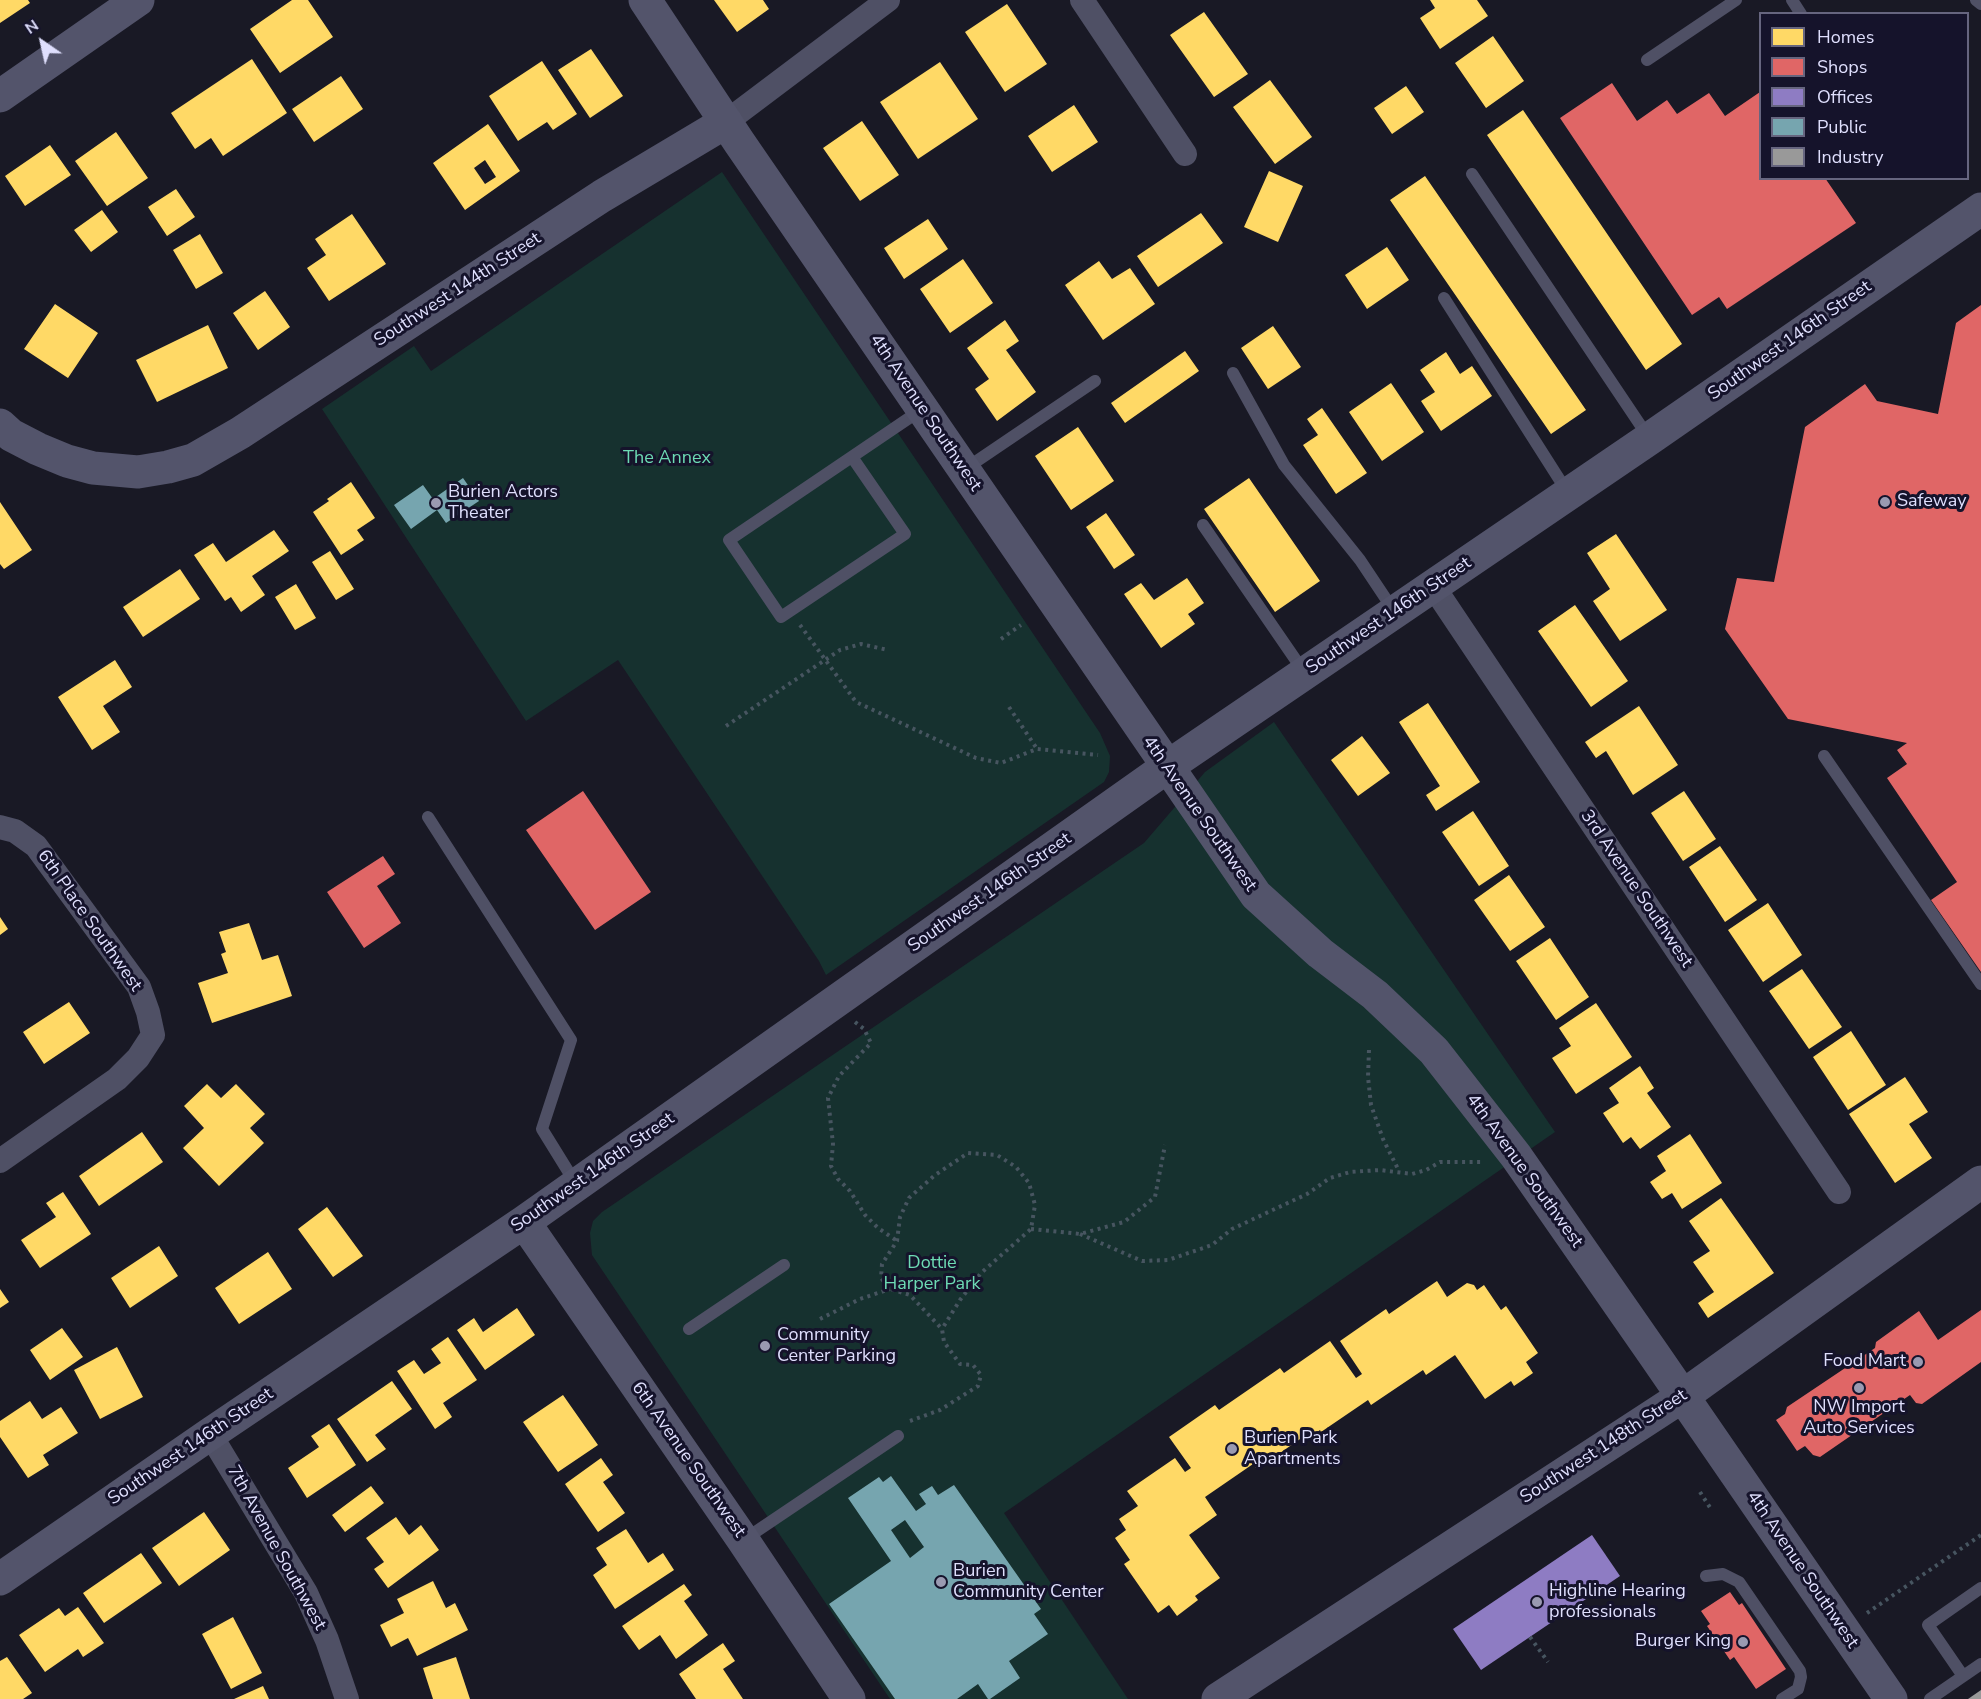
<!DOCTYPE html>
<style>
body{margin:0}
#map{position:relative;width:1981px;height:1699px;overflow:hidden;background:#191925;font-family:"Nunito Sans",sans-serif}
canvas{display:block}
.legend{position:absolute;left:1759px;top:12px;width:210px;height:168px;box-sizing:border-box;background:#15132b;border:2px solid #66657f;margin:0;padding:8px 10px;list-style:none;font-size:18px;color:#dfdffd}
.legend li{display:flex;align-items:center;gap:12px;height:30px}
.legend b{width:30px;border:2px solid #66657f}
.north{position:absolute;left:12px;top:12px;width:60px;height:60px;-webkit-text-stroke:4px #15132b;paint-order:stroke;rotate:326deg;font-size:16px;font-weight:700;line-height:24px;text-align:center;color:#dfdffd}
.north::after{content:'';display:block;margin:auto;width:21px;height:27px;background:#dfdffd;clip-path:polygon(50% 0,100% 100%,50% 72%,0 100%)}
</style>
<div id="map">
<canvas width="1981" height="1699"></canvas>
<ul class="legend">
<li><b style="height:16px;background:#ffd966"></b>Homes</li>
<li><b style="height:16px;background:#e06666"></b>Shops</li>
<li><b style="height:16px;background:#8e7cc3"></b>Offices</li>
<li><b style="height:16px;background:#76a5af"></b>Public</li>
<li><b style="height:16px;background:#999"></b>Industry</li>
</ul>
<div class="north">N</div>
</div>
<script>
const ctx = document.querySelector('canvas').getContext('2d');
ctx.lineJoin = 'round';
function fillPath(path, color) {
  ctx.fillStyle = color;
  ctx.fill(path, 'evenodd');
}
function poly(rows) {
  const path = new Path2D();
  for (const r of rows) {
    path.moveTo(r[0], r[1]);
    for (let i = 2; i < r.length; i += 2) path.lineTo(r[i], r[i + 1]);
  }
  return path;
}
function trace(path, color, width, dash) {
  ctx.strokeStyle = color;
  ctx.lineWidth = width;
  ctx.lineCap = dash ? 'butt' : 'round';
  ctx.setLineDash(dash || []);
  ctx.stroke(path);
}
function write(font, color, halo, rows, align = 'center') {
  ctx.font = font + ' "Nunito Sans",sans-serif';
  ctx.lineWidth = 6;
  ctx.setLineDash([]);
  ctx.textBaseline = 'middle';
  ctx.strokeStyle = halo;
  ctx.fillStyle = color;
  for (const [text, x, y, turn = 0] of rows) {
    ctx.save();
    ctx.translate(x, y);
    ctx.rotate((+turn || 0) * Math.PI / 180);
    ctx.textAlign = isNaN(turn) ? turn : align;
    if (halo) ctx.strokeText(text, 0, 0);
    ctx.fillText(text, 0, 0);
    ctx.restore();
  }
}
fillPath(poly([
 [722,172,1100,733,1110,756,1109,772,1104,782,826,975,819,961,618,660,526,721,322,409,414,346,431,371],
 [1274,722,1555,1132,1004,1513,1128,1699,890,1699,592,1255,590,1233,593,1221,602,1212,1144,843,1205,772]
]), '#16312f');
fillPath(poly([
 [0,0,28,0,30,3,0,23],
 [292,0,308,0,333,37,280,73,250,29],
 [714,0,763,0,769,9,737,32],
 [1430,0,1477,0,1488,16,1440,49,1420,18,1435,8],
 [1007,4,1047,64,1005,92,965,32],
 [1204,12,1248,74,1214,97,1170,35],
 [1493,36,1524,81,1486,108,1455,63],
 [591,49,623,96,590,118,558,70],
 [252,59,287,113,223,156,211,138,195,149,171,113],
 [542,61,577,114,553,130,547,122,518,141,489,96],
 [940,62,978,119,918,159,880,102],
 [341,76,363,109,314,142,292,109],
 [1270,80,1312,137,1275,164,1233,107],
 [1406,86,1424,112,1392,134,1374,108],
 [1074,105,1098,142,1052,172,1028,136],
 [1523,110,1682,344,1646,370,1487,135],
 [862,121,899,175,860,201,823,148],
 [488,124,520,171,465,210,433,163],
 [485,160,496,177,485,184,474,168],
 [116,132,148,178,107,206,75,161],
 [50,145,71,175,25,206,5,176],
 [1269,171,1303,186,1278,242,1244,227],
 [1425,176,1586,410,1551,434,1390,200],
 [176,189,195,217,167,236,148,207],
 [102,210,118,232,91,252,74,230],
 [1201,213,1223,243,1158,287,1137,256],
 [352,214,386,264,329,301,307,268,326,255,315,239],
 [928,219,948,249,904,279,884,248],
 [200,234,223,273,196,289,173,250],
 [1387,247,1409,280,1367,309,1345,275],
 [963,259,993,303,950,333,920,289],
 [1099,261,1112,279,1130,268,1155,304,1103,340,1065,285],
 [265,291,290,327,258,350,233,313],
 [55,304,98,333,68,378,24,349],
 [1005,320,1019,341,1006,350,1036,392,997,421,975,389,989,379,967,348],
 [208,325,228,368,157,402,136,360],
 [1273,326,1301,367,1268,389,1241,348],
 [1185,351,1199,371,1125,423,1111,403],
 [1446,352,1460,374,1472,366,1492,396,1441,431,1421,401,1435,392,1420,370],
 [1391,383,1424,432,1382,461,1349,412],
 [1322,408,1367,473,1336,494,1303,445,1318,435,1307,419],
 [1078,427,1114,481,1071,510,1035,456],
 [1249,478,1320,581,1275,612,1204,509],
 [351,482,375,518,357,530,364,540,341,555,313,512,329,501,327,499],
 [0,502,32,550,4,569,0,564],
 [1106,513,1135,555,1114,569,1086,527],
 [274,530,289,551,252,576,265,595,241,612,231,597,225,601,194,555,213,543,226,562],
 [1616,534,1667,610,1620,641,1593,601,1610,589,1587,553],
 [330,551,354,589,336,600,312,562],
 [180,569,200,599,143,637,123,607],
 [1187,578,1204,603,1188,614,1195,624,1161,648,1124,594,1141,583,1154,600],
 [296,584,316,618,295,630,275,597],
 [1575,605,1628,681,1591,707,1538,631],
 [115,660,132,687,103,706,120,732,92,750,58,697],
 [1428,703,1480,782,1436,811,1426,795,1440,786,1399,722],
 [1639,706,1678,765,1633,795,1606,751,1596,758,1585,742],
 [1362,736,1390,773,1358,796,1331,760],
 [1684,791,1716,839,1683,861,1651,813],
 [1473,811,1509,866,1479,886,1442,832],
 [1720,846,1757,900,1725,922,1689,867],
 [1509,875,1545,927,1510,951,1474,900],
 [1768,903,1802,955,1763,982,1728,930],
 [0,917,8,929,0,935],
 [249,923,262,960,278,955,292,996,212,1023,198,983,228,973,221,954,226,952,219,932],
 [1550,938,1589,997,1556,1020,1516,961],
 [1802,969,1842,1027,1809,1049,1769,991],
 [69,1002,90,1033,44,1064,23,1032],
 [1596,1003,1632,1057,1576,1094,1552,1058,1571,1046,1559,1028],
 [1851,1031,1886,1085,1848,1110,1813,1057],
 [1640,1066,1654,1088,1647,1093,1671,1127,1640,1149,1631,1137,1623,1143,1603,1113,1619,1103,1609,1088],
 [1905,1077,1928,1112,1909,1124,1932,1158,1895,1183,1849,1114],
 [207,1084,221,1098,236,1084,265,1114,250,1128,264,1143,219,1186,183,1148,204,1128,184,1106],
 [142,1132,163,1162,99,1206,79,1176],
 [1690,1134,1722,1183,1682,1209,1672,1193,1662,1199,1650,1182,1666,1171,1657,1156],
 [63,1192,91,1234,40,1268,21,1240,56,1217,46,1203],
 [1721,1198,1774,1273,1708,1318,1698,1303,1714,1292,1693,1262,1710,1251,1689,1221],
 [327,1207,363,1256,333,1277,298,1229],
 [159,1246,178,1276,130,1308,111,1278],
 [268,1252,292,1289,239,1324,215,1288],
 [1437,1281,1447,1297,1467,1283,1474,1285,1477,1290,1484,1285,1501,1310,1506,1306,1538,1353,1526,1362,1533,1373,1514,1386,1511,1381,1485,1399,1455,1355,1426,1375,1423,1370,1371,1405,1368,1400,1321,1432,1320,1430,1305,1441,1303,1437,1257,1469,1253,1464,1205,1497,1217,1515,1189,1535,1220,1578,1195,1596,1198,1600,1177,1616,1169,1605,1158,1613,1124,1564,1130,1560,1115,1538,1126,1530,1119,1519,1138,1506,1127,1491,1175,1458,1185,1472,1191,1468,1169,1437,1215,1405,1219,1410,1280,1368,1284,1373,1330,1341,1356,1378,1362,1374,1340,1341,1386,1309,1389,1314],
 [0,1289,9,1302,0,1308],
 [517,1308,535,1335,485,1370,457,1330,474,1318,483,1332],
 [62,1328,83,1357,50,1380,30,1350],
 [448,1337,477,1380,443,1403,452,1417,435,1429,397,1371,414,1360,424,1374,441,1363,431,1349],
 [117,1347,143,1397,100,1419,74,1370],
 [392,1381,412,1409,375,1435,386,1449,367,1462,337,1419],
 [563,1395,598,1445,558,1472,523,1422],
 [30,1401,42,1419,61,1407,78,1433,43,1455,49,1465,28,1478,0,1437,0,1421],
 [329,1424,356,1465,307,1498,288,1468,319,1447,311,1436],
 [601,1458,613,1475,603,1482,625,1513,598,1532,565,1484],
 [371,1486,384,1503,345,1532,332,1515],
 [204,1512,230,1550,179,1586,152,1548],
 [396,1517,409,1535,421,1525,439,1550,388,1588,374,1569,384,1562,366,1538],
 [626,1529,648,1563,663,1553,674,1570,615,1609,593,1575,607,1565,596,1548],
 [141,1553,162,1583,104,1623,83,1593],
 [433,1581,446,1608,455,1603,468,1630,417,1656,408,1638,391,1647,380,1625,404,1613,397,1599],
 [684,1584,692,1595,684,1601,708,1635,676,1659,660,1635,639,1650,622,1626],
 [78,1607,104,1643,83,1657,78,1649,45,1672,19,1635,59,1608,65,1616],
 [233,1617,262,1673,231,1689,202,1634],
 [723,1643,735,1661,723,1669,743,1699,696,1699,679,1674],
 [7,1657,32,1693,23,1699,0,1699,0,1661],
 [456,1657,470,1699,433,1699,423,1668],
 [263,1686,269,1699,234,1699]
]), '#ffd966');
fillPath(poly([
 [1612,83,1637,121,1667,100,1677,114,1709,93,1725,116,1760,92,1760,178,1825,178,1856,223,1727,309,1719,297,1692,315,1560,118],
 [1981,305,1981,972,1931,900,1957,882,1887,778,1907,764,1897,750,1907,743,1788,719,1725,629,1737,578,1774,582,1805,427,1865,384,1877,401,1938,414,1956,323],
 [583,791,651,892,595,930,526,830],
 [383,856,395,874,377,886,401,923,364,948,327,892],
 [1981,1310,1981,1362,1922,1404,1916,1403,1910,1395,1820,1457,1813,1455,1805,1446,1797,1451,1776,1420,1785,1414,1787,1407,1875,1348,1876,1342,1919,1311,1938,1340],
 [1730,1592,1739,1605,1742,1603,1786,1669,1756,1689,1734,1657,1730,1660,1707,1626,1710,1624,1701,1611]
]), '#e06666');
fillPath(poly([
 [1592,1535,1620,1576,1481,1670,1453,1629]
]), '#8e7cc3');
fillPath(poly([
 [463,478,479,501,446,523,437,510,411,529,394,505,423,485,433,499],
 [891,1476,916,1511,926,1504,919,1494,932,1486,938,1495,954,1485,1041,1609,1034,1614,1048,1634,1009,1661,1020,1678,990,1699,988,1699,978,1684,957,1699,895,1699,829,1604,891,1561,848,1498,879,1477,883,1482],
 [905,1520,924,1547,910,1558,891,1530]
]), '#76a5af');
fillPath(poly([
 [1981,1690,1981,1699,1968,1699]
]), '#999');
trace(poly([
 [800,625,856,702,976,758,1001,763,1037,749,1098,755],
 [1001,639,1021,625],
 [1009,707,1037,749],
 [726,726,840,650,861,644,888,650],
 [855,1022,864,1029,871,1043,839,1076,828,1098,833,1144,831,1166,838,1179,850,1191,865,1215,878,1228,897,1241],
 [1369,1050,1368,1077,1371,1105,1383,1139,1399,1171],
 [1031,1229,1080,1234,1124,1222,1155,1197,1165,1145],
 [1080,1234,1142,1261,1168,1260,1212,1245,1232,1229,1307,1194,1330,1178,1350,1172,1380,1170,1412,1174,1426,1170,1440,1162,1483,1162],
 [820,1319,860,1299,890,1289],
 [910,1421,940,1410,978,1386,981,1375,973,1365,960,1364,944,1342,942,1329,910,1295,890,1289,881,1278,882,1264,897,1241,900,1217,909,1198,935,1175,968,1153,997,1155,1016,1167,1029,1183,1035,1205,1031,1229,981,1273,960,1300,942,1329],
 [1700,1492,1711,1509],
 [1867,1613,1981,1535],
 [1530,1637,1548,1662]
]), '#475560', 4, [3, 4.5]);
trace(poly([
 [1792,0,1801,14],
 [1976,0,1981,4],
 [1647,60,1736,0],
 [1472,174,1649,438],
 [1444,298,1568,493],
 [1233,373,1284,465,1360,560,1394,611],
 [852,457,905,534,781,617,729,540,921,410],
 [965,469,1095,381],
 [1203,525,1304,672],
 [1824,756,1981,984],
 [428,817,571,1040,542,1129,576,1184],
 [689,1329,784,1265],
 [745,1539,898,1436],
 [1706,1576,1723,1574,1739,1582,1800,1671,1801,1677,1798,1689,1782,1699],
 [1963,1676,1928,1625,1981,1588],
 [1930,1699,1981,1664]
]), '#4f5065', 12);
trace(poly([
 [1082,0,1185,154],
 [726,122,888,0],
 [1433,586,1839,1192],
 [0,827,15,831,36,846,139,987,148,1012,153,1035,138,1058,117,1079,0,1161],
 [210,1434,306,1593,327,1640,347,1699]
]), '#4f5065', 24);
trace(poly([
 [645,0,739,142,1256,895,1320,953,1375,995,1434,1051,1516,1156,1655,1356,1891,1699],
 [0,96,138,0],
 [0,425,11,435,38,449,67,461,93,468,138,472,168,467,193,460,240,433,602,196,726,122],
 [524,1222,743,1540,849,1699],
 [0,1579,210,1434,524,1222,1167,767,1649,439,1981,209],
 [1218,1699,1683,1396,1981,1182]
]), '#53546b', 33);
for (const [x, y, r, color] of [
 [1885,502,6,"#9a9ab1"],
 [436,503,6,"#9a9ab1"],
 [765,1346,6,"#9a9ab1"],
 [1918,1362,6,"#9a9ab1"],
 [1859,1388,6,"#9a9ab1"],
 [1232,1449,6,"#9a9ab1"],
 [941,1582,6,"#9a9ab1"],
 [1537,1602,6,"#9a9ab1"],
 [1743,1642,6,"#9a9ab1"]
]) {
  const dot = new Path2D();
  dot.arc(x, y, r, 0, 2 * Math.PI);
  ctx.fillStyle = color;
  ctx.fill(dot);
  trace(dot, '#15132b', 2);
}
write('18px', '#dfdffd', '#15132b', [
 ["Southwest 144th Street",458,290,-33],
 ["Southwest 146th Street",1790,341,-35],
 ["4th Avenue Southwest",925,413,56],
 ["Southwest 146th Street",1389,616,-34],
 ["4th Avenue Southwest",1199,814,55],
 ["3rd Avenue Southwest",1636,889,56],
 ["Southwest 146th Street",990,893,-35],
 ["6th Place Southwest",89,921,55],
 ["4th Avenue Southwest",1524,1171,54],
 ["Southwest 146th Street",593,1173,-35],
 ["Southwest 146th Street",191,1447,-34],
 ["Southwest 148th Street",1604,1447,-33],
 ["6th Avenue Southwest",688,1460,55],
 ["7th Avenue Southwest",276,1548,61],
 ["4th Avenue Southwest",1802,1570,56]
]);
write('18px', '#6ddbb4', '#15132b', [
 ["The Annex",667,459],
 ["Dottie",932,1264],
 ["Harper Park",932,1285]
]);
write('18px', '#dfdffd', '#15132b', [
 ["Burien Actors",448,493],
 ["Theater",448,514],
 ["Safeway",1897,502],
 ["Community",777,1336],
 ["Center Parking",777,1357],
 ["Food Mart",1906,1362,"right"],
 ["NW Import",1859,1408,"center"],
 ["Auto Services",1859,1429,"center"],
 ["Burien Park",1244,1439],
 ["Apartments",1244,1460],
 ["Burien",953,1572],
 ["Community Center",953,1593],
 ["Highline Hearing",1549,1592],
 ["professionals",1549,1613],
 ["Burger King",1731,1642,"right"]
], 'left');
</script>
